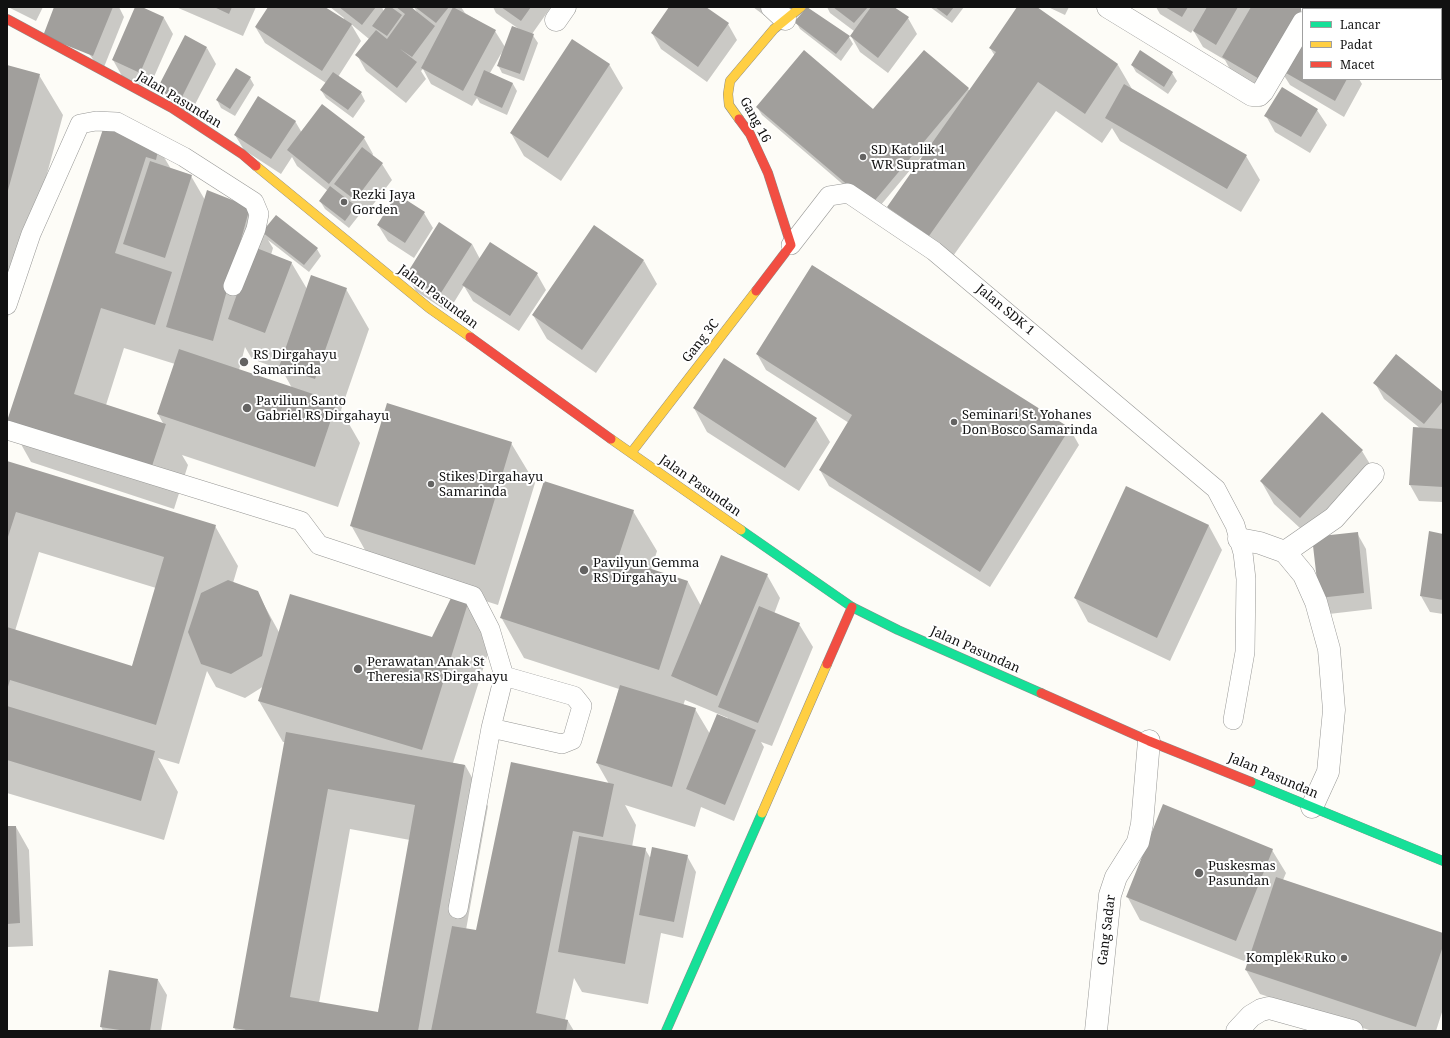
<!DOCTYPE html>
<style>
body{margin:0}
#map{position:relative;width:1450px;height:1038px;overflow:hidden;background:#fdfcf7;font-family:"Noto Serif",serif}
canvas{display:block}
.frame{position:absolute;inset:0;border:8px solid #111;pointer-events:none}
.legend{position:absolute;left:1302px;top:8px;width:140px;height:72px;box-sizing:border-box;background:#fff;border:1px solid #a0a0a0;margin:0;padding:5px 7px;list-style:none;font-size:12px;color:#111}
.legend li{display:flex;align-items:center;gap:8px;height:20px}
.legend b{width:20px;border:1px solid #a0a0a0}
</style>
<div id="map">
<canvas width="1450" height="1038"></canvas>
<div class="frame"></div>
<ul class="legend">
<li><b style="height:5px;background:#16e098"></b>Lancar</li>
<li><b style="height:5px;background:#ffcf43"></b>Padat</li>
<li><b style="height:5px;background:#f24e42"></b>Macet</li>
</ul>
</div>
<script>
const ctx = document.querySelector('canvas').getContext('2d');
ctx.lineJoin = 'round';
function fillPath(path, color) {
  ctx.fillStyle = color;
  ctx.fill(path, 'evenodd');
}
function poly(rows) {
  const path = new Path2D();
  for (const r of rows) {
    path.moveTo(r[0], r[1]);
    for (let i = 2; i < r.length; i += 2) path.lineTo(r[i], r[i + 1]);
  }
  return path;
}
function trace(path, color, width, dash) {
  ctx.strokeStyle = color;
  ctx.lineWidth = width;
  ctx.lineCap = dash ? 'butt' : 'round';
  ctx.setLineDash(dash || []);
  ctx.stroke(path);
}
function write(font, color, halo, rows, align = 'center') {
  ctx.font = font + ' "Noto Serif",serif';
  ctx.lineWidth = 4;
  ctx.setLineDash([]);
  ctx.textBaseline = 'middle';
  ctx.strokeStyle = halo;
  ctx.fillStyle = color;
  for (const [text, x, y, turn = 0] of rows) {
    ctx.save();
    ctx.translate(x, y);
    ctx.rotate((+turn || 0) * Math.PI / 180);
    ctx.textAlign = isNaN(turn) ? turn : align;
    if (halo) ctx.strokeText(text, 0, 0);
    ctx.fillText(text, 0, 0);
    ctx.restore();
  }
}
fillPath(poly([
 [8,7,43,7,36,21],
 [56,7,119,7,124,17,102,72],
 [137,7,164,18,173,34,149,88,122,76,113,60],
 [176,7,256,7,243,36],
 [269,7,324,7,343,20,344,18,330,7,382,7,384,12,387,7,412,7,415,12,417,12,414,7,461,7,465,13,495,31,505,47,519,29,496,13,493,7,551,7,532,34,538,43,524,81,502,73,498,65,502,52,490,73,513,84,517,91,507,115,480,103,477,98,472,106,431,84,423,69,421,71,426,79,406,103,366,71,357,55,369,39,351,24,361,41,338,77,361,93,365,101,353,118,326,98,321,90,326,83,265,43,256,28],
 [670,7,704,7,728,24,737,40,707,82,661,49,652,33],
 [753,7,772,7,765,16],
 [827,7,897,7,895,9,908,18,917,34,888,73,860,52,851,36,854,31,830,13],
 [930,7,964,7,952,23],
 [1018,7,1035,7,1118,65,1132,89,1246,156,1260,180,1241,212,1120,141,1112,128,1102,143,1056,111,946,266,906,237,888,207,922,158,921,157,875,212,762,115,757,107,873,111,968,89,970,91,995,56,990,48],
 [1048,7,1069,7,1065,15],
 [1156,7,1317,7,1303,9,1303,79,1359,79,1362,84,1344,117,1290,85,1283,74,1271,95,1232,73,1225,60,1203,47,1193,30,1191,33,1160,14],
 [1322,7,1386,7,1387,9,1321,9],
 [796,22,849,37,853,44,841,61,800,29],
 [207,48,216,64,189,116,158,89],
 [609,64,623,88,561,181,524,156,511,133],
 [1132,65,1172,73,1177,81,1168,94,1136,72],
 [7,66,39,75,63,115,7,321],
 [250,78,254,85,235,116,221,108,217,100],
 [1317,110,1327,125,1310,153,1275,132,1266,116],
 [295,121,302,133,364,138,373,154,372,156,382,164,392,180,365,215,357,209,360,214,349,228,325,209,320,201,328,191,297,166,292,157,281,174,244,150,235,135],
 [105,128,158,147,171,169,191,176,205,200,249,208,264,232,317,249,321,256,309,272,268,240,273,248,271,255,291,262,307,289,346,289,369,329,341,410,360,443,338,507,182,455,188,465,174,509,31,462,8,421],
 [245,347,252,359,282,370,292,388,239,370],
 [124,348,175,364,158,414,164,425,106,405],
 [424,213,433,228,414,258,388,241,378,225],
 [472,244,480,259,537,274,546,290,519,331,473,301,464,286,448,312,416,291,407,275],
 [644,261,657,284,596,373,547,339,533,315],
 [813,266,1070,429,1079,445,990,587,829,486,820,470,849,423,766,370,757,354],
 [1375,383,1443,393,1443,428,1441,430,1443,430,1443,502,1419,501,1410,485,1421,429,1384,399],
 [694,408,816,419,830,442,799,491,707,432],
 [511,443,535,483,498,605,374,566,351,525],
 [1362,451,1376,474,1317,538,1357,533,1366,549,1372,609,1329,614,1314,541,1274,504,1261,481],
 [7,462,215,526,238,566,233,583,257,592,280,634,433,638,467,604,491,644,453,763,465,765,488,806,466,930,477,932,609,784,597,763,619,689,524,658,501,617,633,511,657,551,651,570,688,582,701,606,767,575,780,598,774,614,799,624,813,647,772,746,761,742,764,747,734,821,701,807,695,827,625,805,636,825,632,847,645,849,651,859,687,856,696,872,683,938,661,933,648,1004,582,992,574,978,565,1020,568,1021,574,1031,236,1031,234,1027,285,742,283,742,259,701,264,686,245,698,216,687,207,671,179,764,158,758,178,792,164,840,7,793],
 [39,552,156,588,132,667,15,631],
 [685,700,728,718,728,719,710,734,695,709,683,706],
 [350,829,410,840,378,1013,319,1003],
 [1127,487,1209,526,1222,550,1170,661,1088,622,1075,598],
 [1430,533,1443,535,1443,614,1430,612,1421,596],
 [7,827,16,827,29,850,33,946,7,947],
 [1272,850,1286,873,1283,880,1443,934,1443,1009,1436,1031,1372,1031,1260,994,1246,970,1249,963,1140,920,1127,896],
 [158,980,167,995,161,1031,103,1031,101,1026]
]), '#0003');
fillPath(poly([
 [54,7,113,7,93,56,43,36],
 [135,7,142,7,164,17,140,73,112,60],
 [214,7,232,7,229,14],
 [268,7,325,7,352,24,322,71,255,27],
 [339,7,376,7,362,25],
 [386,7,391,7,402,15,387,36,372,26],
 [396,7,411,7,435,26,412,57,400,49,417,62,397,88,355,55,376,30,387,39,405,14],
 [415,7,449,7,436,23],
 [453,7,496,30,463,91,421,68],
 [501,7,531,7,521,21],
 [669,7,706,7,729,23,698,67,651,33],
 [807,7,850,36,836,54,794,22],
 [833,7,868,7,854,23],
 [871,7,894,7,909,17,878,58,850,36],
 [935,7,954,7,947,16],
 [1017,7,1037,7,1118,64,1085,114,1038,82,929,236,887,207,996,52,989,48],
 [1165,7,1188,7,1182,17],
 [1207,7,1238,7,1216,45,1193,31],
 [1251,7,1300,7,1302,9,1261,80,1222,57],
 [1321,7,1375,7,1374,9,1320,9],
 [512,26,534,34,520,74,497,66],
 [185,35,207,47,180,101,157,89],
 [1303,37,1303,79,1347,79,1335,101,1279,69],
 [572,39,610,64,548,158,510,133],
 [804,50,873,109,924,50,969,88,871,205,756,107],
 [1140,50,1173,72,1164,87,1131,65],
 [7,65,40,74,7,194],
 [236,68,251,77,230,109,216,100],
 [484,70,513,83,502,108,474,95],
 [333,72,362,92,348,110,320,90],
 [1124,84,1247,155,1227,189,1105,118],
 [1282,87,1318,109,1301,137,1264,116],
 [258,96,296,121,271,159,234,135],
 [322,104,365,137,329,184,287,150],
 [104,126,159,146,156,160,146,157,115,253,172,272,155,325,101,308,74,394,166,424,151,469,7,421],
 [362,147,383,163,355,200,334,184],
 [150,161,192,175,165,258,123,244],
 [330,186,356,206,345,221,319,201],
 [207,190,250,207,213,341,166,327],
 [397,194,425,212,405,243,377,225],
 [276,215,318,248,304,265,262,232],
 [439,222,472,244,439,296,406,275],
 [594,225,644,260,582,350,532,315],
 [490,242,538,273,510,316,462,285],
 [254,247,292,262,265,333,228,319],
 [812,265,1070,428,980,572,819,470,852,415,756,354],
 [311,275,347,288,315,379,279,367],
 [179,349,337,402,315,467,157,414],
 [1396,354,1443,392,1443,401,1424,424,1373,383],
 [724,358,817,418,785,468,693,408],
 [387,403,512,442,475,565,350,526],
 [1322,412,1363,450,1300,518,1260,481],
 [1413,427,1443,429,1443,487,1409,485],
 [7,461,216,525,156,725,10,680,7,690,7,627,132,666,164,557,16,512,7,540],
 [544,481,634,510,618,558,688,581,659,670,500,618],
 [1126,486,1209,525,1157,638,1074,598],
 [1429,531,1443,534,1443,600,1420,596],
 [1358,532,1364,593,1319,598,1312,537],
 [721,555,768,574,717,696,671,676],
 [228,580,258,591,271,620,262,656,231,674,201,664,188,632,201,593],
 [290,594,432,637,452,596,468,603,422,750,258,701],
 [759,606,800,623,758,723,718,707],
 [620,685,696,708,672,787,596,763],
 [7,706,155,751,141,801,7,760],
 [717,714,756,730,725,805,686,789],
 [286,732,465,765,418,1031,252,1031,233,1028],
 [328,789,415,805,378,1012,290,997],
 [511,762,614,784,603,837,573,831,536,1013,568,1020,566,1031,431,1031,452,926,476,930],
 [1163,804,1273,849,1236,941,1126,897],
 [7,826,16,826,20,923,7,924],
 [579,836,646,848,625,964,558,952],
 [652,847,688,855,674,922,639,915],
 [1276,877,1443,933,1443,946,1416,1027,1245,970],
 [109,970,158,979,150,1031,126,1031,100,1027]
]), '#a19f9c');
const lane = poly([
 [791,245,829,196,848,193,934,251,1216,489,1235,525,1243,553,1246,579,1245,652,1233,720],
 [7,305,31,234,80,124,96,121,117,122,184,157,254,202,259,214,256,229,233,286],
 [7,430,301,521,319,545,473,596,490,629,504,676,491,728,458,909],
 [491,728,562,744,572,740,582,706,574,696,504,676]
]);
const street = poly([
 [772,7,785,19],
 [1108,7,1252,95,1259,95,1263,91,1303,23],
 [1312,9,1313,7],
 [1404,9,1405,7],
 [556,20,565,7],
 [1239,539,1260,543,1285,552,1304,575,1316,602,1329,649,1334,710,1328,772,1312,807],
 [1285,552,1334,518,1373,474],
 [1096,1031,1110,895,1116,877,1138,842,1142,824,1149,741],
 [1237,1031,1251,1016,1261,1010,1269,1008,1352,1031]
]);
const fast = poly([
 [741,530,852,607,898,630,1041,693],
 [1251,782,1443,861],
 [666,1031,762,813]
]);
const slow = poly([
 [739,119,729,105,728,94,730,81,774,29,801,7],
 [256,166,429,308,470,337],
 [611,439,741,530],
 [631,453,756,291],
 [762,813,827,664]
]);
const jam = poly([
 [7,19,172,108,242,154,256,166],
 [739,119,750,134,768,173,791,245,756,291],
 [470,337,611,439],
 [827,664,852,607],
 [1041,693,1149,741,1251,782]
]);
trace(lane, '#979795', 20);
trace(street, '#979795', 23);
trace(fast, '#8e8d8b', 10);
trace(slow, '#8e8d8b', 10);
trace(jam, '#8e8d8b', 10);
trace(lane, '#fffffe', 19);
trace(street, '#fffffe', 22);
trace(fast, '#16e098', 9);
trace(slow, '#ffcf43', 9);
trace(jam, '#f24e42', 9);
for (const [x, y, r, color] of [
 [863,157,4,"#646362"],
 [344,202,4,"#646362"],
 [244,362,5,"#646362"],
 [247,408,5,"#646362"],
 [954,422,4,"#646362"],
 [431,484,4,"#646362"],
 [584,570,5,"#646362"],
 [358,669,5,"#646362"],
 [1199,873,5,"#646362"],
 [1344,958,4,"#646362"]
]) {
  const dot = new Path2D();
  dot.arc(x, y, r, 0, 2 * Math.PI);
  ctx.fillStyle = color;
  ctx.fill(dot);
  trace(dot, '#fff', 1.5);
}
write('13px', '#111', '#fff', [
 ["Jalan Pasundan",179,100,31],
 ["Gang 16",755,120,61],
 ["Jalan Pasundan",438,297,37],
 ["Jalan SDK 1",1005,310,40],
 ["Gang 3C",701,341,-52],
 ["Jalan Pasundan",700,486,35],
 ["Jalan Pasundan",975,650,24],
 ["Jalan Pasundan",1273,776,23],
 ["Gang Sadar",1107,930,-83]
]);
write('13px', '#111', '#fff', [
 ["SD Katolik 1",871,150],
 ["WR Supratman",871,165],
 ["Rezki Jaya",352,195],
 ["Gorden",352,210],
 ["RS Dirgahayu",253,355],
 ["Samarinda",253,370],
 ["Paviliun Santo",256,401],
 ["Gabriel RS Dirgahayu",256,416],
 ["Seminari St. Yohanes",962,415],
 ["Don Bosco Samarinda",962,430],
 ["Stikes Dirgahayu",439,477],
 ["Samarinda",439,492],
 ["Pavilyun Gemma",593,563],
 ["RS Dirgahayu",593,578],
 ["Perawatan Anak St",367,662],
 ["Theresia RS Dirgahayu",367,677],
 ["Puskesmas",1208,866],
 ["Pasundan",1208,881],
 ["Komplek Ruko",1336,958,"right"]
], 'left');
</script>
